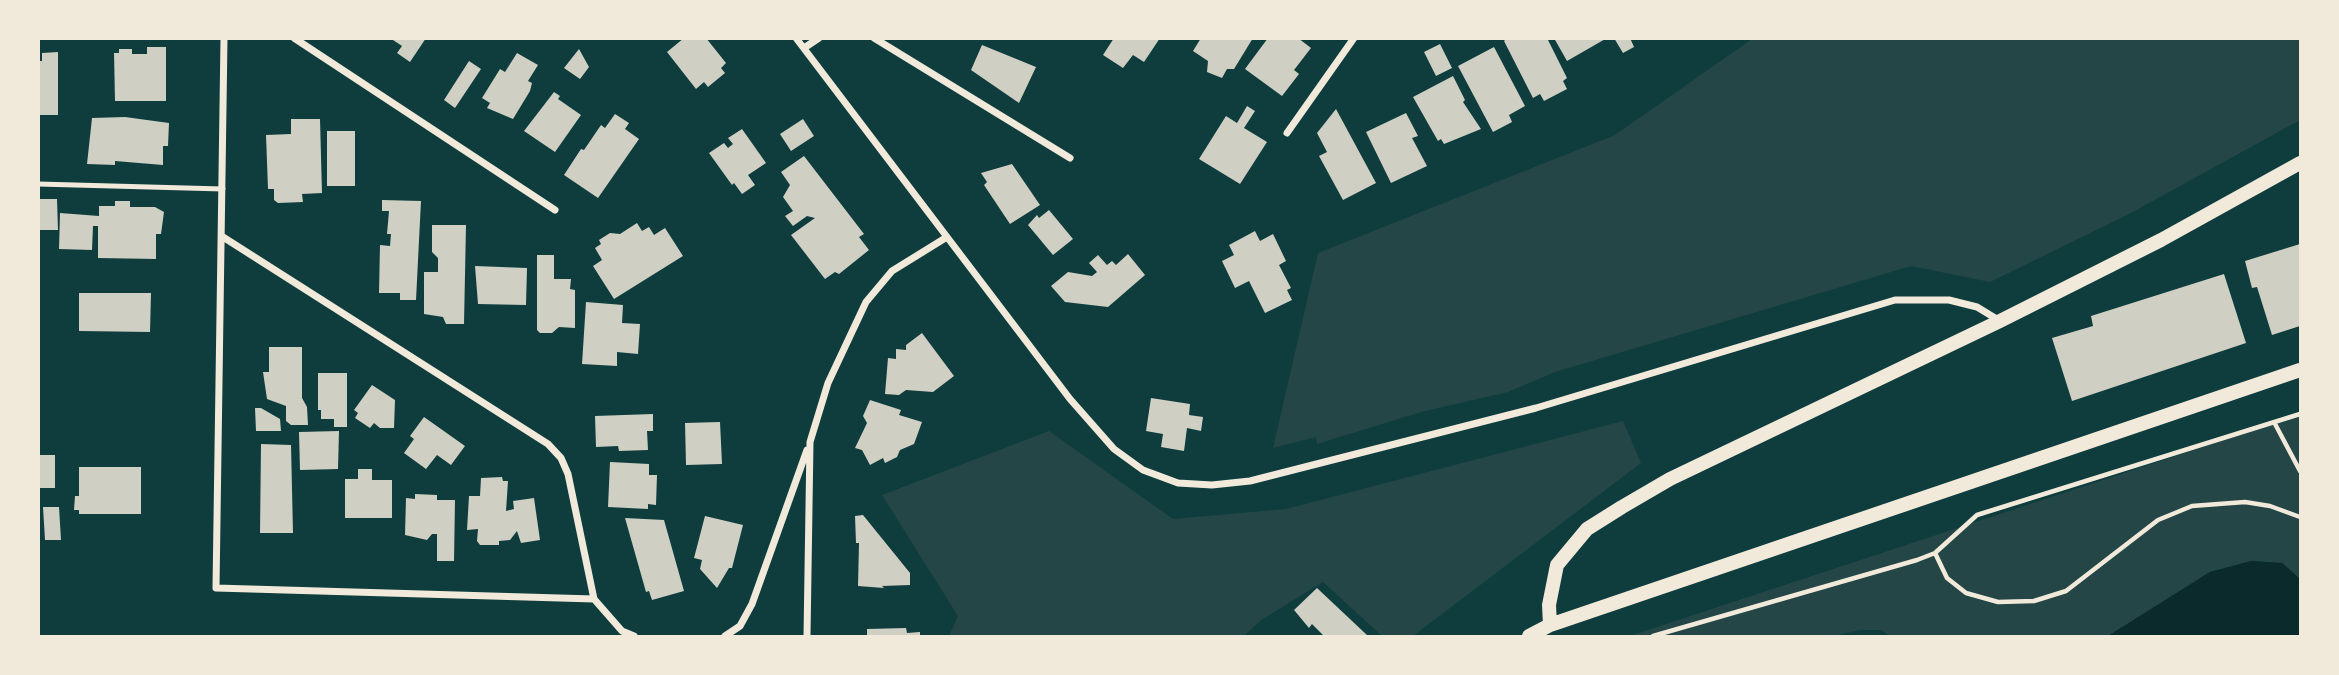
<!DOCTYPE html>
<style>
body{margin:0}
#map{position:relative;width:2339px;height:675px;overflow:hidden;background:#0f3d3e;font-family:"IBM Plex Serif",serif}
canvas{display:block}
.frame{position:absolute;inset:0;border:40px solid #f1e9da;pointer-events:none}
</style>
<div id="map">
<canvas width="2339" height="675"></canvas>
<div class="frame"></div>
</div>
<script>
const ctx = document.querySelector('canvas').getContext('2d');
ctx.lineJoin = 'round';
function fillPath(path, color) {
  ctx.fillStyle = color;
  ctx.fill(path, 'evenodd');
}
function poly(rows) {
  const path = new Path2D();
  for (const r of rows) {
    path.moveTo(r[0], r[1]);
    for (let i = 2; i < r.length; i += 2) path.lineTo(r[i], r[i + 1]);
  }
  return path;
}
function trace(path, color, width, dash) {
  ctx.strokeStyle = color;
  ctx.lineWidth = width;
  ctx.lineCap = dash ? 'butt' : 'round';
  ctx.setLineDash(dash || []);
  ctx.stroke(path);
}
fillPath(poly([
 [1752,39,2300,39,2300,120,2129,214,1990,282,1911,266,1555,372,1508,392,1421,412,1317,444,1316,437,1273,448,1318,253,1615,135],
 [2300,415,2300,579,2282,563,2251,561,2210,572,2108,636,1889,636,1882,630,1860,630,1833,636,1630,636],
 [1623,421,1641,463,1413,636,1382,636,1323,582,1261,620,1244,636,949,636,958,616,882,495,1049,431,1173,519,1286,509]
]), '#244646');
fillPath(poly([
 [2251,561,2282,563,2300,579,2300,636,2108,636,2210,572]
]), '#0a2a2b');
fillPath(poly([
 [390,38,426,38,410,62,397,53,402,46],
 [684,38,706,38,726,63,721,68,725,73,708,87,704,82,696,89,667,52],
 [1114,38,1160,38,1144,62,1133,55,1123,68,1103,55],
 [1201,38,1253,38,1234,69,1227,69,1222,78,1207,72,1208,61,1193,51],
 [1268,38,1298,38,1311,48,1294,70,1299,74,1282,96,1245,69],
 [1507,38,1547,38,1567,78,1563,81,1567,89,1544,101,1540,94,1533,98,1504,41],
 [1554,38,1607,38,1567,61],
 [1614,38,1630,38,1634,47,1623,53],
 [1440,44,1452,68,1436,76,1424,52],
 [982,45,1036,67,1019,103,971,70],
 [147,47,166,47,166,101,115,101,114,53,119,53,119,49,132,49,132,54,147,54],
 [1494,47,1525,106,1509,115,1512,122,1493,132,1458,66],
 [579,49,589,67,580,79,564,68],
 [58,52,58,115,38,115,38,61,42,61,42,53],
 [517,53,538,65,528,81,532,83,530,91,513,119,487,108,490,103,482,98,500,69,505,72],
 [469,61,481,69,455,108,444,100],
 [1453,76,1465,100,1463,102,1481,129,1444,144,1441,139,1438,141,1413,97],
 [554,92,560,96,558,99,581,115,555,152,524,131],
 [1247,106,1255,111,1244,128,1267,142,1240,184,1199,159,1226,116,1237,123],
 [1336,109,1376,183,1343,200,1319,156,1327,152,1317,133],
 [1406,113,1418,136,1412,138,1427,166,1391,183,1366,132],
 [615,114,629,123,625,129,639,139,598,198,564,175,581,149,584,150,601,125,605,128],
 [125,117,169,123,168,146,163,146,163,165,115,161,115,165,87,164,92,118],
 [291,119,320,119,322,193,302,194,303,202,278,203,274,200,274,189,268,189,266,135,291,134],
 [803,119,814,136,791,151,780,134],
 [742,129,766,163,748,175,755,185,742,194,734,183,732,185,709,153,724,143,728,148,733,144,728,138],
 [327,131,355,131,355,186,327,186],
 [804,156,864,234,859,237,869,250,839,274,835,272,825,279,791,235,815,218,807,216,793,226,785,216,793,211,783,197,790,185,781,172],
 [1012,164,1040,205,1010,224,984,185,987,182,981,173],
 [38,199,57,199,58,230,38,230],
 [382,200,421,201,416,300,400,300,400,293,379,293,380,245,390,246,391,234,387,234,389,211,382,211],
 [115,201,130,201,130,207,155,207,164,212,161,234,156,234,156,259,98,258,98,226,93,226,92,250,59,249,60,213,99,216,99,206,115,206],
 [1049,210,1073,239,1053,255,1028,225,1037,215,1039,218],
 [637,223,642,231,649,227,654,235,665,228,683,256,614,299,593,266,602,260,595,248,601,244,599,240,610,233,620,234],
 [432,225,466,225,464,324,446,324,443,317,424,314,424,272,438,272,438,258,432,252],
 [1255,231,1260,241,1273,234,1286,261,1279,265,1291,288,1287,290,1292,300,1265,313,1249,281,1235,288,1222,261,1234,255,1229,245],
 [2300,244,2300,326,2272,335,2257,287,2252,288,2245,261],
 [1128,254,1145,275,1108,307,1065,302,1051,286,1068,272,1092,276,1097,272,1089,263,1098,255,1107,265,1112,261,1116,265],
 [537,255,554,255,554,279,571,279,570,289,575,290,575,328,559,327,552,333,540,333,537,330],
 [475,266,527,268,526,305,478,304],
 [2224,274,2246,343,2072,401,2052,338,2093,326,2091,316],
 [79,293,151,293,150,332,79,331],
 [586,302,623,305,622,323,640,324,638,354,617,352,617,366,582,364],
 [922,333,954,376,933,392,906,390,899,395,885,394,888,358,896,359,896,349,906,350,906,345],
 [269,347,302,347,302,398,307,407,308,425,291,425,286,421,286,406,267,399,263,372,269,372],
 [318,373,347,373,347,427,334,427,334,419,321,419,321,410,318,410],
 [372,385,395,400,394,428,380,428,374,423,370,428,355,418,358,413,354,410],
 [1151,398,1190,404,1189,415,1203,417,1201,431,1187,428,1184,451,1161,447,1163,434,1146,431],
 [870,400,901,410,899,415,922,422,914,444,900,450,897,457,885,463,883,458,870,465,862,450,855,448,867,423,863,416],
 [255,408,261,408,280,419,281,431,256,431],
 [653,414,653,431,647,431,648,450,619,451,618,446,596,447,595,416],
 [424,417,465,446,451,465,437,455,426,469,404,453,414,439,410,436],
 [720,422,722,464,686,465,685,423],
 [339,431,338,469,300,470,299,432],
 [261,444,291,445,293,533,260,533],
 [38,455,55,455,55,488,38,488],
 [610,462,649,464,649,475,657,475,656,505,648,504,648,509,608,507],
 [79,467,141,467,141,514,79,514,79,510,74,510,75,496,79,496],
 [358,469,372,469,372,480,392,480,392,518,345,518,345,479,358,479],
 [502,477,503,481,508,481,506,511,514,509,513,501,534,498,540,540,521,543,517,531,510,540,499,541,499,545,480,545,477,541,478,529,467,530,469,496,480,496,481,478],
 [415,494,437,495,437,500,455,500,454,561,437,561,437,534,432,534,427,540,405,535,406,498,415,499],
 [43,507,59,507,61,540,45,540],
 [863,515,910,573,910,585,882,586,884,588,858,586,859,543,856,543,855,516],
 [705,516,743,525,732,568,729,568,717,588,700,569,702,560,694,558],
 [625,518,664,520,684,591,652,600,649,591,646,592],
 [1317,588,1368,636,1324,636,1312,624,1309,628,1294,610],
 [906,628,907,633,920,632,920,636,867,636,867,629]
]), '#cfcfc3');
trace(poly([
 [2274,422,2300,471],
 [1935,553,1947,578,1966,593,1998,602,2034,601,2066,591,2158,520,2192,506,2245,502,2270,506,2300,517],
 [1653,636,1917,560,1935,553,1977,515,2300,414]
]), '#f1e9da', 4.5);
trace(poly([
 [38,184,223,189]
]), '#f1e9da', 5);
trace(poly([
 [224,38,216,588,594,599,622,631,634,636],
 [294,38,555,210],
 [796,38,1070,399,1114,449,1143,470,1178,483,1212,485,1250,481,1536,408,1895,300,1949,300,1977,307,2000,321],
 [874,38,1070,158],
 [804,48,819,38],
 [1287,133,1354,38],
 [223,237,548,444,561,458,568,474,594,599],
 [725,636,740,626,752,604,807,450],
 [807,636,810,442,828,383,866,302,892,271,947,237]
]), '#f1e9da', 7);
trace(poly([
 [1550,625,1549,605,1557,565,1587,529,1622,507,1670,479,2000,321,2161,240,2300,163],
 [1529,636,1550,625,2300,370]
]), '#f1e9da', 14);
</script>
